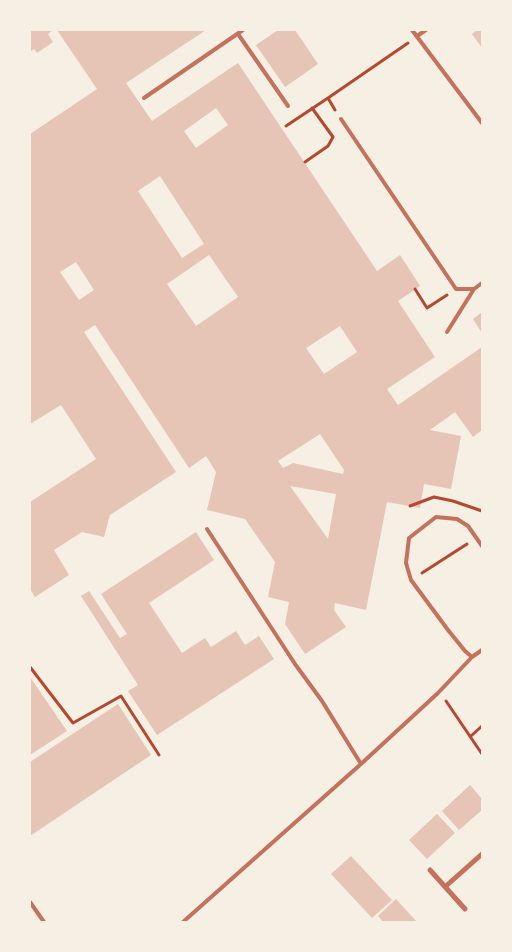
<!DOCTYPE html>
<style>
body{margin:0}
#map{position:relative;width:512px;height:952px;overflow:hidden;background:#f6efe4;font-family:Karla,sans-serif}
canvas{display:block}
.frame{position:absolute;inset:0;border:31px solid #f6efe4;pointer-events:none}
</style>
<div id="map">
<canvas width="512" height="952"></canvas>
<div class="frame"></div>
</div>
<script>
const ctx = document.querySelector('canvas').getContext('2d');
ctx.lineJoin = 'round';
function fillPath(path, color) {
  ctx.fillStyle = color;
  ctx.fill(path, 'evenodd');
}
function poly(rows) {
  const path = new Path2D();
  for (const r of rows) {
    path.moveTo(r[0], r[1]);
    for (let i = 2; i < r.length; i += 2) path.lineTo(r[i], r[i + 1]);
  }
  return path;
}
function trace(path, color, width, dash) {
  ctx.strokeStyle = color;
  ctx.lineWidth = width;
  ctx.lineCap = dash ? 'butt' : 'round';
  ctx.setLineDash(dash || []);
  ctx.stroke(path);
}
fillPath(poly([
 [30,30,53,30,48,34,53,42,37,53,34,49,30,52],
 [57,30,206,30,126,83,152,121,238,63,377,271,400,255,420,286,398,301,435,357,387,389,398,405,482,347,482,430,473,437,455,412,430,430,461,436,451,489,424,484,420,508,387,502,366,610,335,603,334,610,346,627,305,654,285,624,289,602,268,597,275,562,245,519,207,510,216,472,206,456,189,468,95,325,84,332,176,472,110,515,104,537,82,532,54,550,69,575,35,597,30,589,30,502,96,459,61,405,30,424,30,134,97,89],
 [216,108,228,125,196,148,184,131],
 [160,176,204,244,182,258,138,191],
 [209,255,238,297,196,326,167,284],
 [76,262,94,290,79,300,60,272],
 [340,326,357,352,324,374,306,348],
 [320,434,344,470,343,474,293,463,283,468,278,461],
 [290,486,336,494,328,539],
 [278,30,295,30,318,64,285,87,256,45],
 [477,30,482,30,482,48,472,34],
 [482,312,482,333,473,319],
 [196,532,214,560,149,603,182,653,205,638,211,647,236,631,245,645,259,636,274,659,157,735,128,691,138,685,81,596,89,591,120,638,127,634,101,594],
 [30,677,67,731,30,755],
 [118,704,151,755,30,836,30,762],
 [470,785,482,799,482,810,459,830,442,811],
 [437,814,455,833,427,859,409,840],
 [351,856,392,900,372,918,331,874],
 [396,899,417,922,383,922,378,916]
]), '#e6c5b7');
trace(poly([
 [328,98,408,43],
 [286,126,328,98,335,110],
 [305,162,328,146,333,137,312,108],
 [415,289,427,308,447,295],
 [410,506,434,497,453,501,482,511],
 [422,573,467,544],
 [30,667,73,723,121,696,159,755],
 [446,701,482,754],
 [471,736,482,726]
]), '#b5482f', 3);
trace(poly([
 [412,30,482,123],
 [238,34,288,106],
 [417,36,426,30],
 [144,98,243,30],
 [341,119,456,289,474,289],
 [447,332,474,289,482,283],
 [207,529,295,664,322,701,361,764],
 [472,657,465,651,448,630,411,580,406,563,409,538,436,517,457,519,468,526,482,546],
 [30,902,44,922],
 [183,922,361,764,438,693,472,657,482,650]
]), '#c5725c', 4);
trace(poly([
 [430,870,465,909],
 [446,886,482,854]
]), '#c5725c', 5);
</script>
